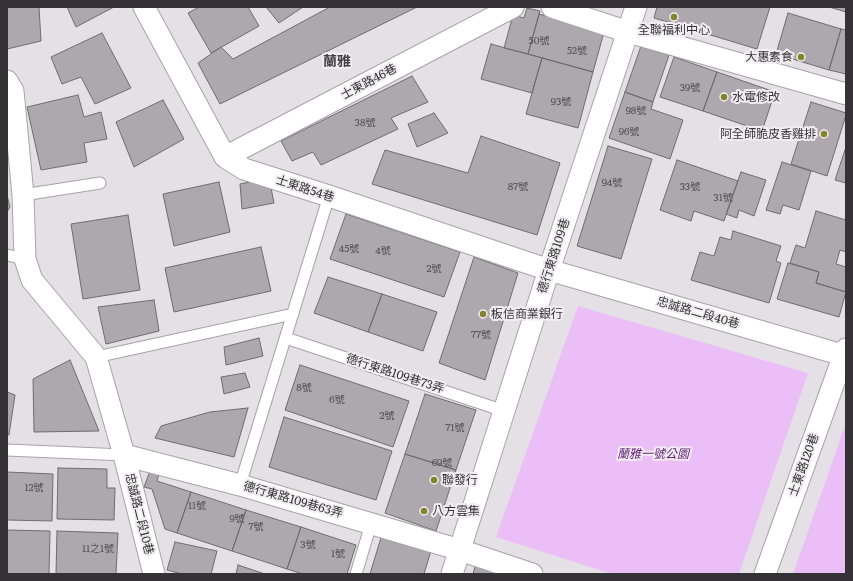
<!DOCTYPE html>
<meta charset="utf-8">
<style>
body{margin:0}
#map{position:relative;width:853px;height:581px;overflow:hidden;background:#e4e0e5;font-family:Literata,serif}
canvas{display:block}
.frame{position:absolute;inset:0;border:8px solid #343234;pointer-events:none}
</style>
<div id="map">
<canvas width="853" height="581"></canvas>
<div class="frame"></div>
</div>
<script>
const ctx = document.querySelector('canvas').getContext('2d');
ctx.lineJoin = 'round';
function fillPath(path, color) {
  ctx.fillStyle = color;
  ctx.fill(path, 'evenodd');
}
function poly(rows) {
  const path = new Path2D();
  for (const r of rows) {
    path.moveTo(r[0], r[1]);
    for (let i = 2; i < r.length; i += 2) path.lineTo(r[i], r[i + 1]);
  }
  return path;
}
function trace(path, color, width, dash) {
  ctx.strokeStyle = color;
  ctx.lineWidth = width;
  ctx.lineCap = dash ? 'butt' : 'round';
  ctx.setLineDash(dash || []);
  ctx.stroke(path);
}
function write(font, color, halo, rows, align = 'center') {
  ctx.font = font + ' Literata,"Noto Sans TC",serif';
  ctx.lineWidth = 4;
  ctx.setLineDash([]);
  ctx.textBaseline = 'middle';
  ctx.strokeStyle = halo;
  ctx.fillStyle = color;
  for (const [text, x, y, turn = 0] of rows) {
    ctx.save();
    ctx.translate(x, y);
    ctx.rotate((+turn || 0) * Math.PI / 180);
    ctx.textAlign = isNaN(turn) ? turn : align;
    if (halo) ctx.strokeText(text, 0, 0);
    ctx.fillText(text, 0, 0);
    ctx.restore();
  }
}
fillPath(poly([
 [578,306,808,373,739,574,612,574,496,537],
 [846,423,846,574,793,574]
]), '#ebbef8');
const building = poly([
 [7,7,39,7,41,41,7,49,7,7],
 [67,7,114,7,76,27,67,7],
 [199,7,248,7,259,26,211,53,188,13,199,7],
 [266,7,303,7,279,23,266,7],
 [330,7,417,7,220,104,198,63,221,47,233,59,330,7],
 [657,7,770,7,757,49,654,18,657,7],
 [829,7,846,7,846,12,829,7],
 [527,8,540,11,528,54,504,48,513,15,524,18,527,8],
 [788,13,841,29,829,70,776,54,788,13],
 [539,14,604,32,593,72,528,54,539,14],
 [841,29,846,30,846,74,829,70,841,29],
 [102,33,131,88,95,104,81,77,62,84,51,57,102,33],
 [491,44,542,58,532,93,481,79,491,44],
 [641,46,669,55,653,102,625,92,641,46],
 [674,57,717,72,703,111,660,97,674,57],
 [542,58,593,72,578,128,526,114,542,58],
 [717,72,775,92,762,131,703,111,717,72],
 [412,76,428,102,391,118,398,129,321,165,313,152,292,161,281,141,412,76],
 [625,92,653,102,651,109,683,120,670,159,609,138,625,92],
 [78,95,84,117,101,112,107,139,84,143,87,162,41,170,27,107,78,95],
 [163,100,184,139,134,167,116,122,163,100],
 [811,102,846,113,846,115,827,176,791,164,811,102],
 [434,113,448,133,417,147,408,124,434,113],
 [481,136,560,163,537,235,372,184,385,150,468,173,481,136],
 [608,146,652,159,621,259,577,246,608,146],
 [846,147,846,183,835,180,846,147],
 [677,160,738,181,724,221,694,211,691,221,660,210,677,160],
 [782,162,811,171,799,210,783,205,780,214,766,210,782,162],
 [741,172,766,180,754,216,739,210,737,218,726,214,741,172],
 [269,178,274,203,242,209,240,184,269,178],
 [219,182,230,232,174,246,163,194,219,182],
 [7,195,10,207,7,212,7,195],
 [816,211,846,220,846,252,840,250,836,264,846,267,846,292,816,283,819,272,790,263,796,245,805,248,816,211],
 [346,214,460,252,444,297,330,259,346,214],
 [128,215,140,290,83,299,71,224,128,215],
 [733,231,781,246,776,261,781,263,769,303,691,280,700,252,714,256,720,237,731,240,733,231],
 [261,247,271,291,174,312,165,268,261,247],
 [474,257,518,273,485,380,439,363,474,257],
 [788,263,819,272,816,283,846,292,839,317,777,299,788,263],
 [328,277,382,294,368,332,314,313,328,277],
 [382,294,437,312,423,351,368,332,382,294],
 [154,300,159,331,106,344,98,307,154,300],
 [259,338,263,356,226,365,224,347,259,338],
 [70,360,99,431,34,432,33,379,70,360],
 [300,365,409,401,393,447,285,410,300,365],
 [245,373,250,387,224,394,221,377,245,373],
 [7,392,15,395,9,435,7,435,7,392],
 [425,394,476,410,456,470,405,454,425,394],
 [248,408,234,457,155,438,161,426,210,412,248,408],
 [284,417,392,451,376,500,269,467,284,417],
 [405,454,456,470,436,531,385,513,405,454],
 [58,468,107,469,107,488,115,488,114,520,57,519,58,468],
 [150,471,159,474,157,481,191,492,177,533,165,529,152,489,144,487,150,471],
 [7,472,53,474,52,521,7,520,7,472],
 [191,492,246,510,232,551,177,533,191,492],
 [246,510,301,527,287,569,232,551,246,510],
 [301,527,356,545,347,574,303,574,287,569,301,527],
 [7,530,50,531,49,574,7,574,7,530],
 [57,531,118,533,116,574,56,574,57,531],
 [383,531,432,547,424,574,370,574,383,531],
 [175,542,217,551,211,574,182,574,167,570,175,542],
 [476,563,509,574,473,574,476,563],
 [238,565,265,574,236,574,238,565]
]);
fillPath(building, '#aca8ad');
trace(building, '#6f6b70', 1);
const lane = poly([
 [23,195,100,183],
 [7,255,25,259],
 [286,338,504,411],
 [96,357,293,314],
 [7,450,124,455],
 [240,485,329,196],
 [356,574,371,524]
]);
const street = poly([
 [144,7,225,157,244,169,329,196,549,270,846,356],
 [552,7,628,32,846,94],
 [7,81,13,91,23,195,25,259,32,280,96,357,124,455,154,574],
 [225,157,513,7],
 [124,455,240,485,460,550,532,574],
 [452,574,549,270,636,7],
 [765,574,846,349]
]);
trace(lane, '#a7a3a9', 13);
trace(street, '#a7a3a9', 23);
trace(lane, '#fff', 11);
trace(street, '#fff', 21);
for (const [x, y, r, color] of [
 [674,17,4,"#84832c"],
 [801,57,4,"#84832c"],
 [724,97,4,"#84832c"],
 [824,134,4,"#84832c"],
 [483,314,4,"#84832c"],
 [434,480,4,"#84832c"],
 [424,511,4,"#84832c"]
]) {
  const dot = new Path2D();
  dot.arc(x, y, r, 0, 2 * Math.PI);
  ctx.fillStyle = color;
  ctx.fill(dot);
  trace(dot, '#f1edf3', 1.5);
}
write('10px', '#525052', null, [
 ["50號",539,41],
 ["52號",577,51],
 ["39號",690,88],
 ["93號",561,102],
 ["98號",636,111],
 ["38號",365,123],
 ["96號",629,132],
 ["94號",612,183],
 ["87號",518,187],
 ["33號",690,187],
 ["31號",723,198],
 ["45號",349,249],
 ["4號",383,251],
 ["2號",434,269],
 ["77號",481,335],
 ["8號",304,388],
 ["6號",337,400],
 ["2號",387,416],
 ["71號",455,428],
 ["69號",442,463],
 ["12號",34,488],
 ["11號",197,506],
 ["9號",237,519],
 ["7號",256,527],
 ["3號",308,545],
 ["11之1號",98,549],
 ["1號",338,554]
]);
write('12px', '#343234', '#f1edf3', [
 ["全聯福利中心",674,30,"center"],
 ["大惠素食",793,57,"right"],
 ["水電修改",732,97],
 ["阿全師脆皮香雞排",816,134,"right"],
 ["板信商業銀行",491,314],
 ["聯發行",442,480],
 ["八方雲集",432,511]
], 'left');
write('12px', '#343234', '#f1edf3', [
 ["士東路46巷",369,82,-28],
 ["士東路54巷",305,189,18],
 ["德行東路109巷",554,256,-72],
 ["忠誠路二段40巷",698,313,16],
 ["德行東路109巷73弄",395,374,18],
 ["士東路120巷",804,465,-70],
 ["德行東路109巷63弄",293,500,16],
 ["忠誠路二段10巷",139,514,76]
]);
write('italic 12px', '#652377', '#f1edf3', [
 ["蘭雅一號公園",653,454]
]);
write('bold 14px', '#423e43', '#f1edf3', [
 ["蘭雅",337,62]
]);
</script>
